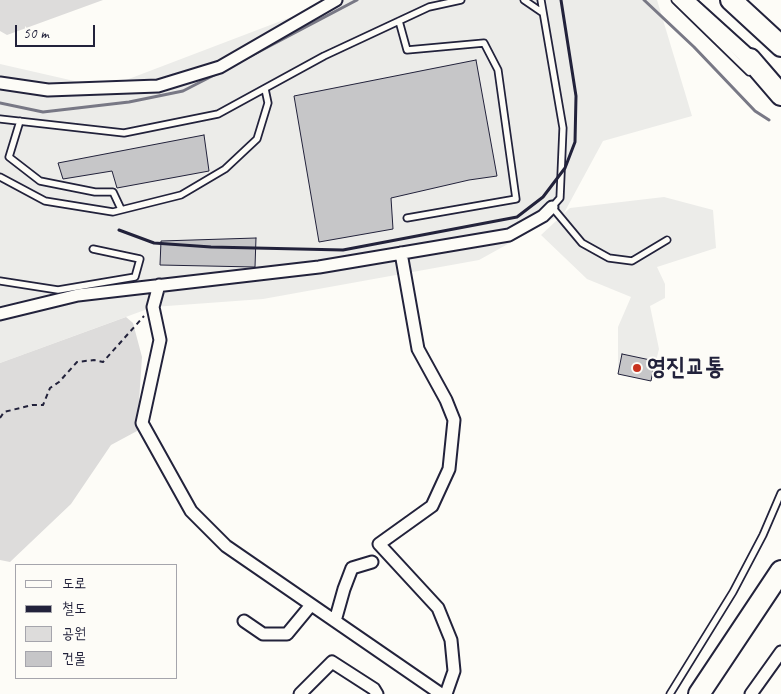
<!DOCTYPE html>
<meta charset="utf-8">
<style>
body{margin:0}
#map{position:relative;width:781px;height:694px;overflow:hidden;background:#fdfcf7;font-family:Caveat,"Poor Story",sans-serif}
canvas{display:block}
.legend{position:absolute;left:15px;top:564px;width:162px;height:115px;box-sizing:border-box;background:#fdfcf7;border:1px solid #a5a5ac;margin:0;padding:6px 9px;list-style:none;font-size:15px;color:#22223b}
.legend li{display:flex;align-items:center;gap:10px;height:25px}
.legend b{width:25px;border:1px solid #a5a5ac}
.scale{position:absolute;left:15px;top:25px;width:80px;height:22px;box-sizing:border-box;border:2px solid #22223b;border-top:0;padding-left:6px;font-size:15px;line-height:18px;white-space:nowrap;color:#22223b;-webkit-text-stroke:4px #fdfcf7;paint-order:stroke}
</style>
<div id="map">
<canvas width="781" height="694"></canvas>
<ul class="legend">
<li><b style="height:6px;background:#fdfcf7"></b>도로</li>
<li><b style="height:6px;background:#22223b"></b>철도</li>
<li><b style="height:14px;background:#dddcdb"></b>공원</li>
<li><b style="height:14px;background:#c6c6c8"></b>건물</li>
</ul>
<div class="scale">50 m</div>
</div>
<script>
const ctx = document.querySelector('canvas').getContext('2d');
ctx.lineJoin = 'round';
function fillPath(path, color) {
  ctx.fillStyle = color;
  ctx.fill(path, 'evenodd');
}
function poly(rows) {
  const path = new Path2D();
  for (const r of rows) {
    path.moveTo(r[0], r[1]);
    for (let i = 2; i < r.length; i += 2) path.lineTo(r[i], r[i + 1]);
  }
  return path;
}
function trace(path, color, width, dash) {
  ctx.strokeStyle = color;
  ctx.lineWidth = width;
  ctx.lineCap = dash ? 'butt' : 'round';
  ctx.setLineDash(dash || []);
  ctx.stroke(path);
}
function write(font, color, halo, rows, align = 'center') {
  ctx.font = font + ' Caveat,"Poor Story",sans-serif';
  ctx.lineWidth = 4;
  ctx.setLineDash([]);
  ctx.textBaseline = 'middle';
  ctx.strokeStyle = halo;
  ctx.fillStyle = color;
  for (const [text, x, y, turn = 0] of rows) {
    ctx.save();
    ctx.translate(x, y);
    ctx.rotate((+turn || 0) * Math.PI / 180);
    ctx.textAlign = isNaN(turn) ? turn : align;
    if (halo) ctx.strokeText(text, 0, 0);
    ctx.fillText(text, 0, 0);
    ctx.restore();
  }
}
fillPath(poly([
 [336,0,657,0,692,116,603,141,564,213,479,260,263,299,153,307,0,363,0,64,105,88],
 [664,197,713,210,716,248,657,267,665,284,665,298,650,306,659,349,651,381,618,374,618,327,631,297,587,279,541,235,570,208]
]), '#ecece9');
fillPath(poly([
 [0,0,103,0,7,35,0,31],
 [126,317,133,323,142,357,137,431,111,445,71,504,10,562,0,560,0,363]
]), '#dddcdb');
trace(poly([
 [644,0,694,47,755,111,769,120],
 [245,59,357,0],
 [0,103,43,112,129,102,183,91,218,73]
]), '#787885', 3);
const building = poly([
 [476,60,497,176,469,180,391,198,393,229,319,242,294,96,476,60],
 [204,135,209,171,117,188,112,171,63,179,58,163,204,135],
 [256,238,255,267,160,265,161,241,256,238],
 [622,354,655,361,651,381,618,374,622,354]
]);
fillPath(building, '#c6c6c8');
trace(building, '#22223b', 1);
const service = poly([
 [524,0,543,13],
 [541,0,563,128,560,198,552,207,582,243,609,258,632,261,667,240],
 [675,0,749,72],
 [399,21,407,50,484,43,498,70,516,199,407,218],
 [0,119,124,133,218,114,324,56,429,7,461,0],
 [20,121,9,157,40,181,95,192,113,192,121,209],
 [0,177,45,201,113,212,181,195,225,169,257,139,268,103,265,89],
 [0,281,58,290,135,277,140,259,93,249],
 [670,694,733,592,763,535,781,493]
]);
const minor = poly([
 [0,83,48,90,158,86,220,67,336,0],
 [401,253,418,349,446,400,454,420,449,469,432,506,379,544,438,608,451,640,454,671,446,694],
 [159,285,153,307,160,340,142,423,191,511,226,546,441,694],
 [0,314,78,295,319,267,509,235,543,216,552,207],
 [244,621,263,634,287,634,311,605],
 [335,621,344,589,352,568,372,562],
 [300,694,332,662,374,689,377,694],
 [751,694,781,652]
]);
const secondary = poly([
 [685,0,758,66]
]);
const motorway = poly([
 [731,0,781,46],
 [750,59,781,95],
 [699,694,781,571]
]);
trace(service, '#22223b', 9);
trace(minor, '#22223b', 15);
trace(secondary, '#22223b', 19);
trace(motorway, '#22223b', 24);
trace(poly([
 [0,418,4,412,32,405,43,405,50,388,59,382,77,362,94,360,103,362,144,316]
]), '#22223b', 2, [5, 4]);
trace(service, '#fdfcf7', 5.5);
trace(minor, '#fdfcf7', 11);
trace(secondary, '#fdfcf7', 15);
trace(motorway, '#fdfcf7', 20);
trace(poly([
 [119,230,154,243,211,247,343,250,517,217,543,197,565,168,575,142,576,96,561,0]
]), '#22223b', 3);
for (const [x, y, r, color] of [
 [637,368,5,"#c8321e"]
]) {
  const dot = new Path2D();
  dot.arc(x, y, r, 0, 2 * Math.PI);
  ctx.fillStyle = color;
  ctx.fill(dot);
  trace(dot, '#fdfcf7', 2);
}
write('bold 24px', '#22223b', '#fdfcf7', [
 ["영진교통",647,368]
], 'left');
</script>
